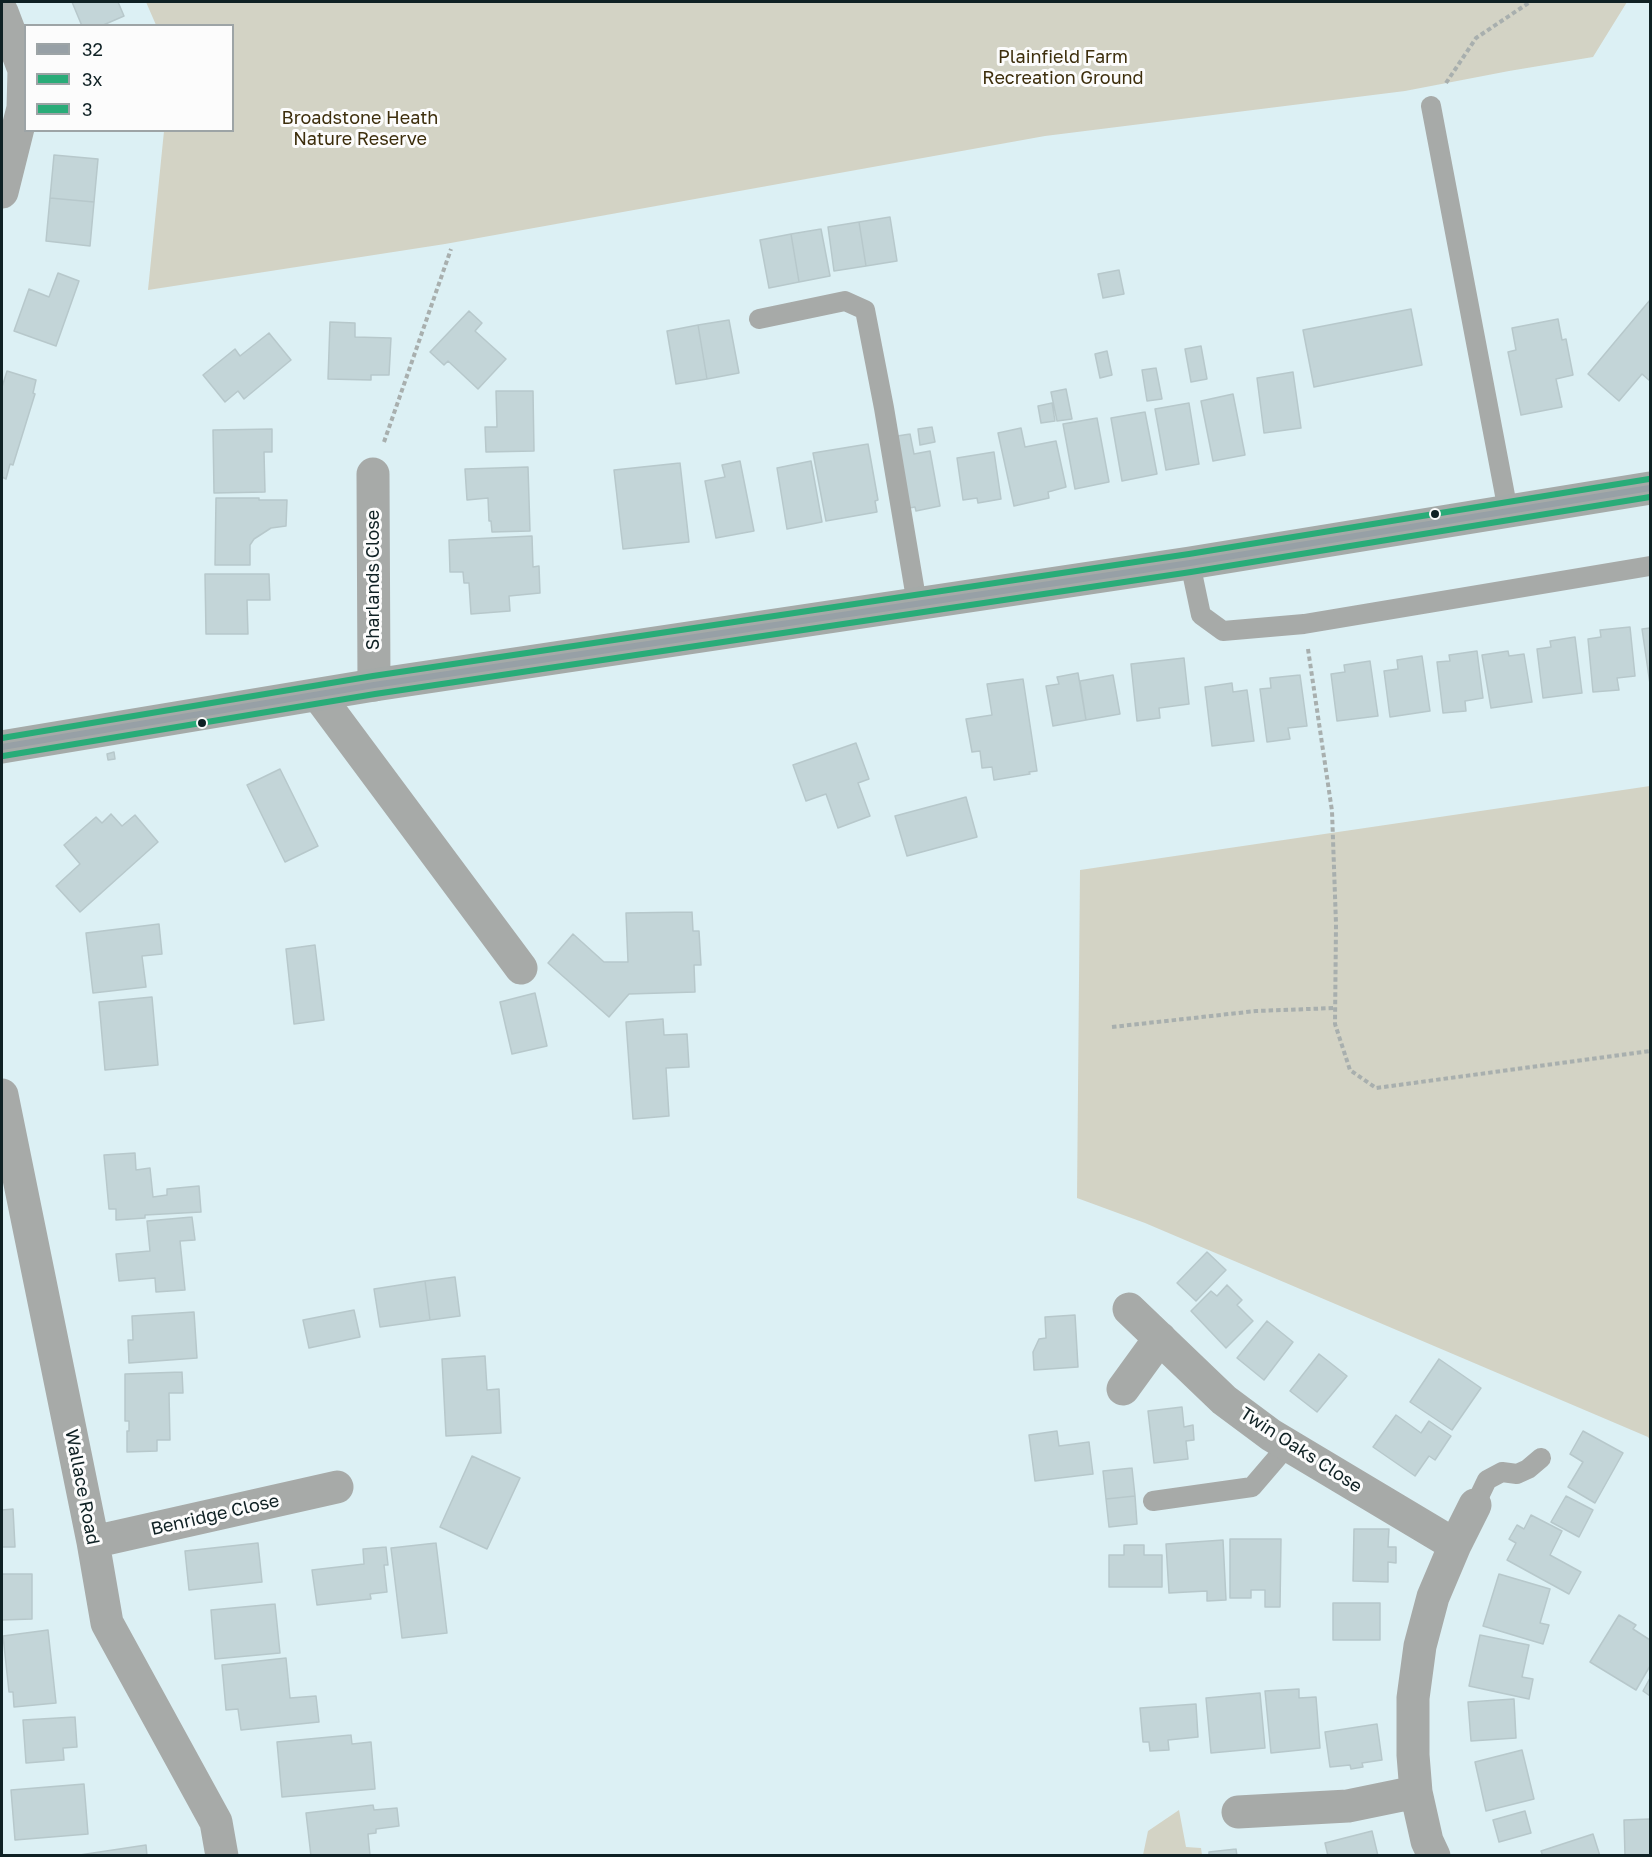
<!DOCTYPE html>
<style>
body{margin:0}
#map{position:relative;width:1652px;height:1857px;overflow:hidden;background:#dcf0f4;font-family:"Golos Text",sans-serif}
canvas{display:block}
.frame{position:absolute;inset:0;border:3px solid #0f2124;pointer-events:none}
.legend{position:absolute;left:24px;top:24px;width:210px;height:108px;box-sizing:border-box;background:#fcfcfc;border:2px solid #9da4a6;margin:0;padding:8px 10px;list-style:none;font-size:18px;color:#0f2124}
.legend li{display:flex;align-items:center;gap:12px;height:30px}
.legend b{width:30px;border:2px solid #9da4a6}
</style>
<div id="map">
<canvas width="1652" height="1857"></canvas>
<div class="frame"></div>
<ul class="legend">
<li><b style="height:8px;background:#97a0a6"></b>32</li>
<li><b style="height:8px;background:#29ac78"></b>3x</li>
<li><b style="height:8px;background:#29ac78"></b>3</li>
</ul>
</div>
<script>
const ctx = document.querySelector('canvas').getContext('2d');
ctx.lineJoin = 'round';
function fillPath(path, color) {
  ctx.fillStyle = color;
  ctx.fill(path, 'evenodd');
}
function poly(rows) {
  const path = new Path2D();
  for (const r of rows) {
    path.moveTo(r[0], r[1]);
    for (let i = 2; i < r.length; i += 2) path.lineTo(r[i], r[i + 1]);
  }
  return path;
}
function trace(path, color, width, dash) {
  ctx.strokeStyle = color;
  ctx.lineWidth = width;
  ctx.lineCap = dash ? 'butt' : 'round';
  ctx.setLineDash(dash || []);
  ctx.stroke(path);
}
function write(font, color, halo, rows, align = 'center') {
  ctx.font = font + ' "Golos Text",sans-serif';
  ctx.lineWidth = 6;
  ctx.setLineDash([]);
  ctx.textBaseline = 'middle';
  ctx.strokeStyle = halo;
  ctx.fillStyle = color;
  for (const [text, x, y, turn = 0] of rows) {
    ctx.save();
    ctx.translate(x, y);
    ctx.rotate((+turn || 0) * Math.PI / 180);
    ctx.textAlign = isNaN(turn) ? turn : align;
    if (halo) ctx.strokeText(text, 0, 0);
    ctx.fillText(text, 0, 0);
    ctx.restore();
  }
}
fillPath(poly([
 [146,2,1627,2,1593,57,1509,71,1405,91,1045,136,445,244,148,290,164,131,232,130,232,26,156,25],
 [1650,786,1650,1440,1648,1437,1145,1223,1077,1198,1080,870],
 [1179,1810,1186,1847,1201,1848,1202,1855,1143,1855,1148,1831]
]), '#d3d3c5');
const building = poly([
 [72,2,118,2,124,16,101,26,82,26,72,2],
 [54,155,98,159,94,202,50,198,54,155],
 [50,198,94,202,90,246,46,241,50,198],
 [890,217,897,261,866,266,859,222,890,217],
 [859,222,866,266,834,271,828,227,859,222],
 [821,229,830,276,799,282,791,234,821,229],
 [791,234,799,282,769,288,760,240,791,234],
 [1119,270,1124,294,1103,298,1098,274,1119,270],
 [58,273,79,281,56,346,14,331,29,289,49,297,58,273],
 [1650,300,1650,381,1642,374,1619,401,1588,374,1650,300],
 [1411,309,1422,365,1314,387,1303,330,1411,309],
 [469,311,482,323,475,331,506,359,478,389,448,361,444,365,430,352,469,311],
 [1558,319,1562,340,1566,339,1573,375,1556,379,1562,407,1521,415,1508,352,1516,350,1512,328,1558,319],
 [729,320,739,373,707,379,698,325,729,320],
 [330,322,355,323,355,337,391,338,389,375,371,375,371,380,328,379,330,322],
 [698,325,707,379,676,384,667,331,698,325],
 [269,333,291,360,244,399,238,391,225,402,203,375,235,349,240,356,269,333],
 [1201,346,1207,379,1191,382,1185,349,1201,346],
 [1107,351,1112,375,1100,378,1095,354,1107,351],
 [1156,368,1162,399,1147,401,1142,370,1156,368],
 [7,371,36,380,33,393,35,394,13,465,10,464,6,479,2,477,2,387,7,371],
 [1293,372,1301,428,1264,433,1257,378,1293,372],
 [1066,389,1072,419,1057,421,1051,392,1066,389],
 [496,391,533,391,534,451,486,452,485,427,497,427,496,391],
 [1233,394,1245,455,1213,461,1201,401,1233,394],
 [1052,403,1055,421,1041,423,1038,406,1052,403],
 [1189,403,1199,464,1166,470,1155,409,1189,403],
 [1145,412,1157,474,1122,481,1111,418,1145,412],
 [1097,418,1109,482,1075,489,1063,424,1097,418],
 [932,427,935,442,920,445,918,429,932,427],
 [1021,428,1025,447,1056,441,1066,487,1048,492,1049,498,1014,506,998,433,1021,428],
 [272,429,272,452,264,452,265,492,214,493,213,430,272,429],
 [910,434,914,454,930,451,940,506,916,511,915,507,904,509,891,437,910,434],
 [868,444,878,500,875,501,877,512,826,521,813,453,868,444],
 [994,452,1001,499,978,503,977,498,963,500,957,458,994,452],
 [740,461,754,531,716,538,705,481,725,477,722,465,740,461],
 [811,461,822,522,787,529,777,468,811,461],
 [680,463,689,542,623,549,614,470,680,463],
 [528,467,530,531,492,532,491,521,489,521,488,498,467,500,465,469,528,467],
 [216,498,259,498,259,500,287,500,286,526,271,528,254,539,250,545,250,565,215,565,216,498],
 [532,536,533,567,539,566,540,593,509,596,510,611,471,614,469,583,464,583,463,572,450,572,449,540,532,536],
 [205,574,269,574,270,600,247,600,248,634,206,634,205,574],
 [1630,627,1635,676,1617,678,1619,690,1593,692,1588,639,1601,637,1600,630,1630,627],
 [1650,628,1650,684,1642,629,1650,628],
 [1575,637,1582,693,1543,698,1537,649,1551,647,1550,641,1575,637],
 [1477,651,1483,698,1465,701,1466,711,1443,713,1437,662,1450,661,1449,655,1477,651],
 [1508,651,1509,656,1524,654,1532,702,1491,708,1482,655,1508,651],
 [1422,656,1430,711,1390,717,1384,671,1398,669,1397,660,1422,656],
 [1184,658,1189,704,1159,708,1160,718,1137,721,1131,664,1184,658],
 [1370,661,1378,716,1337,721,1331,674,1345,672,1344,665,1370,661],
 [1078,673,1086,720,1053,726,1046,686,1059,684,1057,677,1078,673],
 [1113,675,1120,714,1086,720,1080,681,1113,675],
 [1300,675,1307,726,1288,728,1290,739,1267,742,1260,689,1271,688,1270,678,1300,675],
 [1023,679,1037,771,1029,772,1030,774,994,780,992,767,982,768,980,751,972,752,966,719,992,715,987,684,1023,679],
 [1232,683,1233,692,1247,690,1254,741,1212,746,1205,687,1232,683],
 [856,743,869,779,858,783,870,816,838,828,826,794,806,801,793,765,856,743],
 [114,752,115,759,108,760,107,754,114,752],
 [280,769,318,846,285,862,247,785,280,769],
 [966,797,977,837,907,856,895,816,966,797],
 [111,814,122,826,135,815,158,842,80,912,56,886,80,864,64,845,96,817,102,823,111,814],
 [692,912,693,931,699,931,701,965,694,965,695,992,629,994,609,1017,548,963,573,934,604,962,628,962,626,913,692,912],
 [159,924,162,954,142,956,146,987,93,993,86,933,159,924],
 [315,945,324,1020,294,1024,286,949,315,945],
 [535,993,547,1046,512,1054,500,1002,535,993],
 [152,997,158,1065,105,1070,99,1002,152,997],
 [663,1019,664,1035,687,1034,689,1067,666,1068,669,1116,633,1119,626,1022,663,1019],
 [135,1153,136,1170,150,1168,153,1197,167,1195,167,1189,199,1186,201,1212,145,1215,145,1218,116,1220,116,1209,109,1209,104,1155,135,1153],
 [192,1217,195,1240,180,1241,185,1290,156,1292,155,1278,119,1281,116,1254,150,1251,147,1221,192,1217],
 [1207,1252,1226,1270,1196,1301,1177,1283,1207,1252],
 [455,1277,460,1316,430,1320,425,1281,455,1277],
 [425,1281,430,1320,380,1327,374,1289,425,1281],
 [1227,1285,1242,1300,1237,1305,1253,1321,1226,1348,1191,1311,1211,1291,1217,1296,1227,1285],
 [354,1310,360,1337,309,1348,303,1320,354,1310],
 [194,1312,197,1358,129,1363,128,1340,133,1340,132,1316,194,1312],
 [1075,1315,1078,1367,1034,1370,1033,1352,1039,1339,1046,1338,1045,1317,1075,1315],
 [1267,1321,1293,1342,1264,1380,1237,1358,1267,1321],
 [1319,1354,1347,1376,1317,1412,1290,1391,1319,1354],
 [485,1356,487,1390,499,1389,501,1433,446,1436,442,1359,485,1356],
 [1439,1359,1481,1388,1452,1430,1410,1402,1439,1359],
 [182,1372,183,1393,169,1393,170,1440,157,1440,157,1451,127,1452,127,1431,129,1431,129,1421,125,1421,125,1374,182,1372],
 [1182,1407,1184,1427,1193,1425,1194,1440,1186,1441,1188,1459,1154,1463,1148,1411,1182,1407],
 [1396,1415,1421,1433,1429,1421,1451,1436,1435,1460,1429,1456,1415,1476,1373,1447,1396,1415],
 [1057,1431,1059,1446,1089,1442,1093,1474,1035,1481,1029,1435,1057,1431],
 [1583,1431,1623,1453,1595,1503,1568,1487,1583,1462,1570,1454,1583,1431],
 [472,1456,520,1478,487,1549,440,1527,472,1456],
 [1132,1468,1135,1496,1106,1499,1103,1471,1132,1468],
 [1135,1496,1137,1524,1109,1527,1106,1499,1135,1496],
 [1566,1496,1593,1510,1579,1537,1551,1522,1566,1496],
 [13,1509,15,1547,2,1547,2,1510,13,1509],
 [1531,1515,1562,1531,1550,1555,1581,1572,1569,1594,1507,1560,1516,1543,1509,1539,1517,1525,1524,1529,1531,1515],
 [1354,1529,1389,1529,1388,1547,1396,1547,1396,1563,1388,1562,1388,1582,1353,1581,1354,1529],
 [1230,1539,1281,1539,1280,1607,1265,1607,1265,1590,1251,1590,1251,1598,1230,1598,1230,1539],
 [1223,1540,1226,1600,1207,1601,1207,1591,1169,1593,1166,1544,1223,1540],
 [258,1543,262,1582,189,1590,185,1551,258,1543],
 [436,1543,447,1633,402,1638,391,1548,436,1543],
 [1124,1545,1144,1545,1144,1555,1162,1555,1162,1587,1109,1587,1109,1555,1124,1555,1124,1545],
 [386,1547,388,1565,384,1565,387,1592,370,1594,371,1599,317,1605,312,1570,364,1564,363,1549,386,1547],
 [2,1574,32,1574,32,1619,2,1620,2,1574],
 [1499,1574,1550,1589,1540,1623,1549,1625,1543,1644,1483,1626,1499,1574],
 [1333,1603,1380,1603,1380,1640,1333,1640,1333,1603],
 [275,1604,280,1653,215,1659,211,1610,275,1604],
 [1619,1615,1636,1625,1633,1629,1650,1640,1650,1666,1636,1690,1590,1662,1619,1615],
 [48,1630,56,1703,14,1707,13,1692,9,1692,3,1636,48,1630],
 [1480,1635,1529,1645,1522,1677,1533,1679,1529,1699,1469,1686,1480,1635],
 [286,1658,290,1698,316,1696,319,1722,241,1730,238,1709,226,1710,222,1665,286,1658],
 [1650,1678,1650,1696,1643,1691,1650,1678],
 [1299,1689,1299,1698,1316,1697,1320,1748,1271,1753,1265,1691,1299,1689],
 [1260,1693,1265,1748,1211,1753,1206,1698,1260,1693],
 [1514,1699,1516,1738,1471,1741,1468,1702,1514,1699],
 [1196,1704,1198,1737,1168,1740,1169,1750,1150,1751,1149,1742,1143,1742,1140,1708,1196,1704],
 [75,1717,77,1747,63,1748,64,1760,26,1763,23,1720,75,1717],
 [1377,1724,1382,1760,1362,1763,1363,1767,1351,1769,1350,1765,1330,1767,1325,1732,1377,1724],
 [351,1735,352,1744,371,1742,375,1789,282,1797,277,1742,351,1735],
 [1522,1750,1534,1799,1486,1811,1475,1762,1522,1750],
 [84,1784,88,1834,15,1840,11,1790,84,1784],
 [373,1805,374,1810,397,1808,399,1826,376,1829,376,1833,368,1834,370,1856,311,1856,306,1813,373,1805],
 [1525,1811,1531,1833,1499,1842,1493,1820,1525,1811],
 [1650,1819,1650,1856,1625,1856,1624,1820,1650,1819],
 [1372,1831,1378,1856,1328,1856,1325,1843,1372,1831],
 [1593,1834,1600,1856,1543,1856,1541,1851,1593,1834],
 [146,1845,147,1856,73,1856,146,1845],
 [1236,1849,1237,1856,1209,1856,1209,1852,1236,1849]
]);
fillPath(building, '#c3d5d8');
trace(building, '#b7c8cb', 1.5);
trace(poly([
 [1446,83,1476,38,1530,2],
 [384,442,451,249],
 [1308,649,1332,811,1336,924,1335,1024,1350,1070,1376,1088,1650,1051],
 [1112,1027,1256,1011,1335,1008]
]), '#a8afae', 4, [4.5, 3]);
trace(poly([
 [1431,106,1508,511],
 [759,319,845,301,865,310,884,408,917,604],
 [1190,563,1201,615,1223,631,1304,624,1650,566],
 [1153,1501,1252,1487,1288,1445],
 [1475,1505,1487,1480,1502,1472,1517,1474,1528,1469,1541,1458]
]), '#a7aaa8', 20);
trace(poly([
 [2,12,24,70,23,108,2,192],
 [373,474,374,685],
 [318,695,521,968],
 [2,1095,93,1542,107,1623,216,1822,222,1856],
 [1129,1309,1224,1400,1271,1435,1455,1545,1433,1597,1420,1646,1413,1698,1413,1755,1416,1792,1427,1841,1434,1856],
 [1123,1389,1160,1338],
 [93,1542,337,1487],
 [1455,1545,1475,1505],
 [1238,1812,1348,1806,1416,1792]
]), '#a7aaa8', 33);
trace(poly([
 [2,747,374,685,1190,563,1650,488]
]), '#a5aaa8', 33);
trace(poly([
 [2,747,374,685,1190,563,1650,488]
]), '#97a0a6', 6);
trace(poly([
 [3,756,375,694,1191,572,1650,497]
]), '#29ac78', 6);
trace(poly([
 [2,738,373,676,1189,554,1649,479]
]), '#29ac78', 6);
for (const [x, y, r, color] of [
 [1435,514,5,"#0f2124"],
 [202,723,5,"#0f2124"]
]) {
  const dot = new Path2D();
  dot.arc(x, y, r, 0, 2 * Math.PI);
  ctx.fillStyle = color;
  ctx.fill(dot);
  trace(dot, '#fcfcfc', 2);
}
write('18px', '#3d2e0c', '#fcfcfc', [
 ["Plainfield Farm",1063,57],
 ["Recreation Ground",1063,78],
 ["Broadstone Heath",360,118],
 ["Nature Reserve",360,139]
]);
write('18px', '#0f2124', '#fcfcfc', [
 ["Sharlands Close",373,580,-90],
 ["Twin Oaks Close",1301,1450,33],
 ["Wallace Road",82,1487,79],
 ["Benridge Close",215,1515,-13]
]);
</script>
